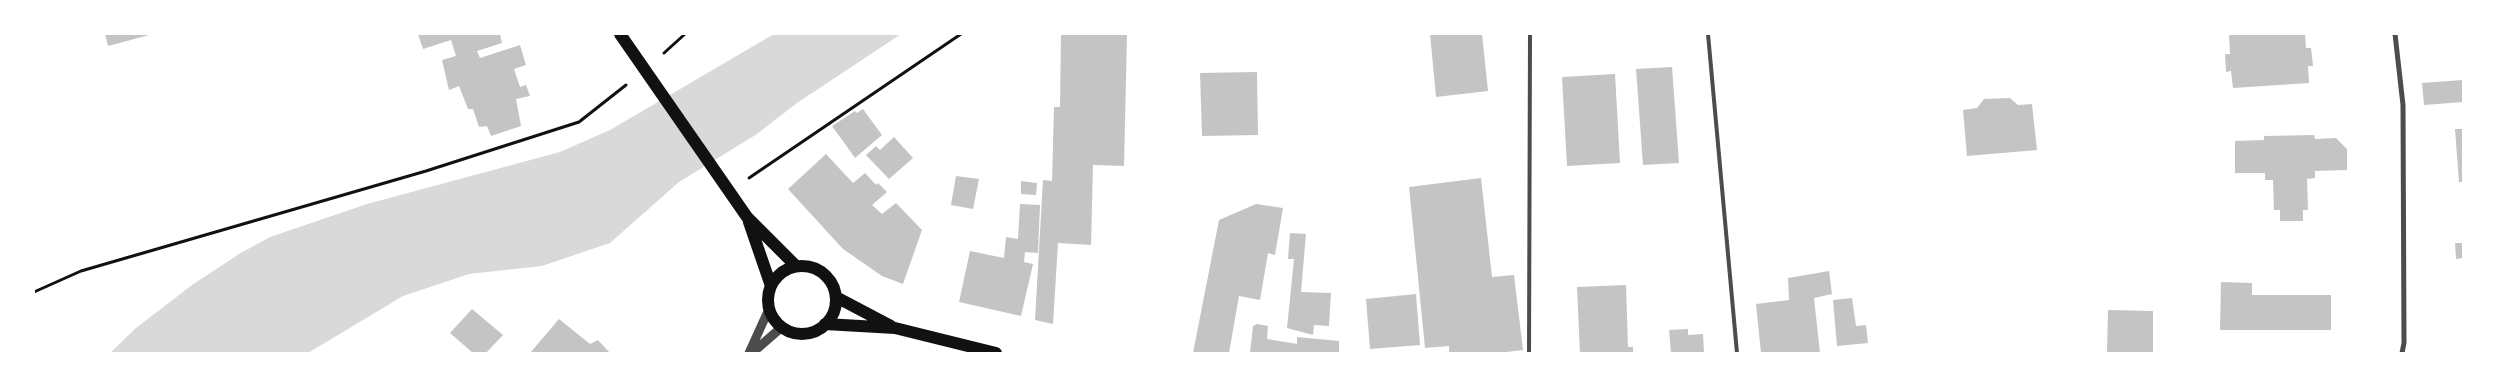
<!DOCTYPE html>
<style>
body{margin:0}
#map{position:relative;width:2497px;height:387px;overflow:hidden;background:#fff;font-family:"Libre Baskerville",serif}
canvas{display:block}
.frame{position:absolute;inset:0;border:35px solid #fff;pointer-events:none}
</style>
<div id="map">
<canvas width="2497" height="387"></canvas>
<div class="frame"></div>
</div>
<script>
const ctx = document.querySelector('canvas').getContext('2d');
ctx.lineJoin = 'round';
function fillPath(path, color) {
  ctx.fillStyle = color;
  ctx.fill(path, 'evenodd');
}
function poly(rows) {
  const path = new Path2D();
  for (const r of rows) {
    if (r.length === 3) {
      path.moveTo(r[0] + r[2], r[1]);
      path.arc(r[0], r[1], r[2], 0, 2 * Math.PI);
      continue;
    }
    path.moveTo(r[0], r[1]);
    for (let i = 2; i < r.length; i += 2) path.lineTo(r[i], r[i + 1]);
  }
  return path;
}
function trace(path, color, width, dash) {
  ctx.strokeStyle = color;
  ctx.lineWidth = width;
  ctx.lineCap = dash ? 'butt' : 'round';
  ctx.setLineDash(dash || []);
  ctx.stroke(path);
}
fillPath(poly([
 [774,34,901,34,797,103,757,134,679,182,610,243,542,266,469,274,403,296,308,353,110,353,136,328,192,285,239,254,270,237,367,204,560,152,610,130]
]), '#d9d9d9');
fillPath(poly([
 [105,34,153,34,108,46],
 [418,34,500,34,502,43,477,51,480,58,520,45,526,65,514,69,520,87,526,85,530,96,516,99,521,126,491,136,487,126,479,127,473,109,468,109,459,86,449,90,442,60,456,56,451,40,423,49],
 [1061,34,1127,34,1124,166,1093,165,1091,245,1058,243,1053,324,1035,320,1043,180,1052,181,1054,107,1060,107],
 [1430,34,1482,34,1488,91,1436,97],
 [2229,34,2305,34,2306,48,2311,48,2313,66,2308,66,2309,83,2233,88,2231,71,2226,72,2225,54,2230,54],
 [1672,67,1679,163,1643,165,1636,69],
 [1257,72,1258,135,1202,136,1200,73],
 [1615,74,1620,163,1567,166,1562,77],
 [2463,80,2463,102,2424,105,2422,83],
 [2010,98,2018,105,2032,104,2037,150,1967,156,1963,110,1977,108,1984,99],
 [863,109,882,135,855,158,832,126,855,111,857,113],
 [2455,129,2463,129,2463,182,2459,182],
 [2314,135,2315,139,2336,138,2347,149,2347,170,2315,171,2315,178,2307,179,2308,210,2303,210,2303,221,2280,221,2280,210,2274,210,2273,180,2265,180,2265,173,2235,173,2235,141,2264,140,2264,136],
 [894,137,913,158,889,179,866,155,876,146,880,150],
 [826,154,853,183,865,173,876,185,878,183,887,192,872,205,882,214,896,203,922,230,903,284,882,276,843,249,788,189],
 [956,176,979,179,973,209,951,205],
 [1481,178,1492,277,1514,275,1523,350,1498,353,1449,353,1449,346,1425,348,1409,187],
 [1021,181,1037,183,1036,195,1021,194],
 [1020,204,1040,205,1038,253,1025,252,1024,262,1033,264,1021,316,959,302,970,251,1004,258,1006,237,1018,239],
 [1256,204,1283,208,1275,255,1268,253,1260,300,1239,296,1229,353,1193,353,1219,220],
 [1290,233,1306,234,1301,292,1331,293,1329,326,1314,325,1313,335,1287,328,1294,259,1288,259],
 [2455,243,2463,243,2463,258,2456,259],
 [1829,271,1832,294,1814,298,1820,353,1761,353,1756,304,1789,300,1788,278],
 [2221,282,2252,283,2252,295,2331,295,2331,330,2220,330],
 [1626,285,1628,347,1633,347,1633,353,1580,353,1577,287],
 [1416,294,1420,345,1370,349,1366,299],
 [1852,298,1856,326,1866,325,1868,343,1837,346,1833,300],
 [472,309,503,335,486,353,473,353,450,333],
 [2108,310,2153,311,2153,353,2107,353],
 [559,319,590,344,598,340,610,353,530,353],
 [1257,324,1268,326,1267,339,1297,344,1297,337,1339,341,1339,353,1250,353,1253,326],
 [1688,329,1688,335,1703,334,1704,353,1671,353,1669,330]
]), '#c4c4c4');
trace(poly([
 [664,53,685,34],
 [749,178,961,34],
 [34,292,81,271,426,171,579,122,626,85]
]), '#111', 3);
trace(poly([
 [1708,34,1737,353],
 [1529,353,1530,34]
]), '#4c4c4c', 4);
trace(poly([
 [2395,34,2403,105,2404,343,2402,353]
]), '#4c4c4c', 5);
trace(poly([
 [749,353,769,309],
 [752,353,782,327]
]), '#4c4c4c', 9);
trace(poly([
 [620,34,747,217,796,266],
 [749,222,771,286],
 [802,300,34],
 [836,297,891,326],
 [825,324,895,328,996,353]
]), '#111', 12);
</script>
